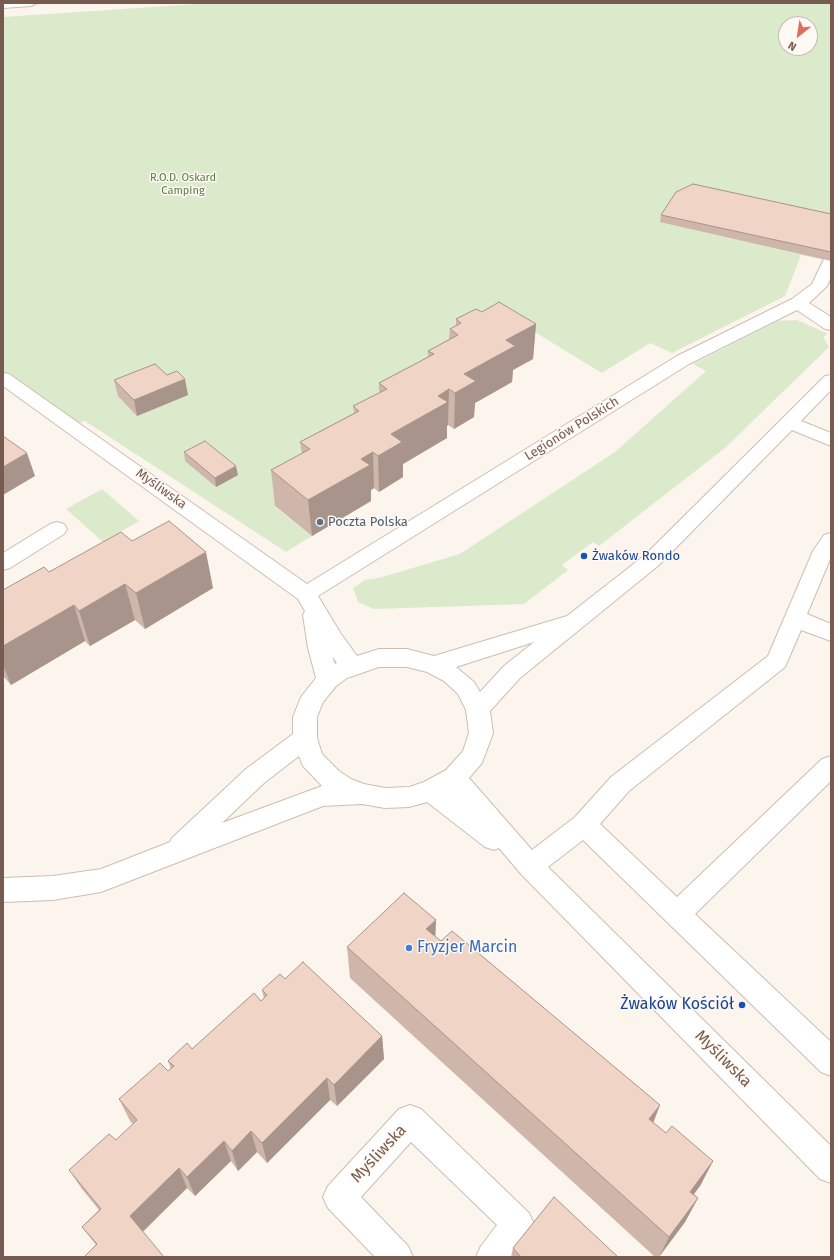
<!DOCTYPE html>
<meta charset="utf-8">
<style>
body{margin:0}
#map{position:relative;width:834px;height:1260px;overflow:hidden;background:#fcf5ed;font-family:"Fira Sans",sans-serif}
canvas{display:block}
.frame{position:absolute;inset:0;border:4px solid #775b50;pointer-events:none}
.north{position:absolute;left:778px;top:16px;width:40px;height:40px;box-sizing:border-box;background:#fef9f4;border:1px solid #c8bab2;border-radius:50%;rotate:210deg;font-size:11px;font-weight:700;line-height:16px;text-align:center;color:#775b50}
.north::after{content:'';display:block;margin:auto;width:14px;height:18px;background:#dd6e5b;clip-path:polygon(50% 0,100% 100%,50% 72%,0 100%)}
</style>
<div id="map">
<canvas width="834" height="1260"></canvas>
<div class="frame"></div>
<div class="north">N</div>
</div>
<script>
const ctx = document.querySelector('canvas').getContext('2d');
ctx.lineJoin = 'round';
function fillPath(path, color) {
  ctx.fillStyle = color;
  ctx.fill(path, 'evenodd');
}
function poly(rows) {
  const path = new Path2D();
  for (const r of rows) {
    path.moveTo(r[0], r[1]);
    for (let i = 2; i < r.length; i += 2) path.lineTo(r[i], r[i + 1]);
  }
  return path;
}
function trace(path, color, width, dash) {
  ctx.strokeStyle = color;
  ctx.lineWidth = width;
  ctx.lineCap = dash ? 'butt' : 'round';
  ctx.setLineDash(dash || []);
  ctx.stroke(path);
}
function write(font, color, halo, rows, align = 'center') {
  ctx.font = font + ' "Fira Sans",sans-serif';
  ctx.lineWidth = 3;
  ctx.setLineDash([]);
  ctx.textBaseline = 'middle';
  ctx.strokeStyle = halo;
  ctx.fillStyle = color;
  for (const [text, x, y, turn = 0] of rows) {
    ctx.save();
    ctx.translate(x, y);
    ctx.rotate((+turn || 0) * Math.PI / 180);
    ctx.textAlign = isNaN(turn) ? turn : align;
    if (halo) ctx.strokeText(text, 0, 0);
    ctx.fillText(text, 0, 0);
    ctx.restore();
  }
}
fillPath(poly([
 [212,3,831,3,831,261,801,255,785,296,672,353,650,343,602,373,523,325,275,507,312,536,286,552,85,421,76,424,3,372,3,17],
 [786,24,810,24,810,48,786,48],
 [797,320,828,334,823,337,829,347,725,448,599,546,593,542,562,565,568,570,524,604,374,609,358,602,353,588,365,580,379,578,460,554,615,452,706,371,693,364,778,321],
 [102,489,139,521,103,542,66,509]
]), '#daeacb');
const minor = poly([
 [3,3,37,3,31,6,3,8,3,3],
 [831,257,831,277,827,286,809,303,831,317,831,330,825,329,797,310,689,364,318,596,341,634,357,656,379,649,407,649,434,656,567,616,645,555,825,376,831,375,831,390,801,421,831,433,831,446,792,430,659,565,520,678,490,711,493,733,482,763,469,778,532,850,575,817,611,777,768,656,813,551,824,535,831,533,831,557,807,614,831,624,831,641,801,630,785,667,629,791,600,824,677,897,822,759,831,756,831,781,695,914,831,1042,831,1076,821,1072,583,840,548,867,831,1146,831,1183,820,1179,521,874,499,848,494,850,485,847,427,802,409,807,385,808,362,804,323,806,101,892,53,900,3,902,3,878,53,876,101,869,170,842,172,838,246,769,293,734,293,717,301,697,316,678,308,648,303,615,305,611,298,599,3,386,3,373,9,374,307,584,677,356,792,299,812,284,824,259,831,257],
 [534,642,504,666,480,692,474,682,456,667,534,642],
 [332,656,337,663,335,664,332,656],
 [379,667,407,667,427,672,444,681,458,694,466,710,469,733,463,751,446,770,424,782,409,787,385,788,364,784,351,779,339,771,322,754,317,738,317,717,323,702,336,686,347,678,379,667],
 [299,756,303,766,322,786,222,823,264,783,299,756],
 [57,522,64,524,67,529,64,534,10,568,3,570,3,553,50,524,57,522],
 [410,1105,421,1109,529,1213,534,1224,529,1235,512,1257,476,1257,481,1246,497,1225,411,1142,361,1197,408,1246,413,1257,375,1257,328,1208,323,1197,328,1186,399,1109,410,1105]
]);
trace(minor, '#cebdb2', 2);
fillPath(minor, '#fff');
fillPath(poly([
 [831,214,831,261,660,222,661,215],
 [482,312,536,324,533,359,513,370,512,382,475,403,474,417,454,429,448,425,447,426,447,438,403,464,403,477,379,492,374,488,371,490,371,501,312,536,275,506,271,470,302,454,300,442,354,413,353,406,379,393,379,383,428,357,428,351,449,339,450,329,456,325,456,319],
 [114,380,188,395,137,416,118,396],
 [184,452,238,475,216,487,185,461],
 [132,541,213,588,145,629,135,620,90,646,85,641,11,685,3,676,3,590,49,572],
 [436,937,666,1133,713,1161,700,1186,694,1194,698,1198,685,1222,659,1257,655,1257,350,978,347,947],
 [285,979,382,1036,384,1059,337,1106,330,1100,267,1163,257,1152,238,1171,231,1161,195,1196,187,1188,143,1232,96,1245,82,1227,99,1210,82,1189,69,1170,116,1140,133,1124,130,1121,119,1099,168,1071,171,1069,168,1061,192,1049,261,1001,264,999,262,990],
 [513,1248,618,1257,511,1257]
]), '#ceb6aa');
fillPath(poly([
 [536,324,533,359,513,370,512,382,475,403,474,417,454,429,455,393,464,374,506,340],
 [185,379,188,395,137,416,134,400],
 [449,389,448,425,447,426,447,438,403,464,403,477,379,492,378,456,391,434,438,396],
 [373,452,374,488,371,490,371,501,312,536,308,500,361,459],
 [27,453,35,476,3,495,3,467],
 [236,466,238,475,216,487,215,478],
 [206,552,213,588,145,629,136,593],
 [125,584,135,620,90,646,79,611],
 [74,605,85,641,11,685,3,665,3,646],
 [436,920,435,951,426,929],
 [382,1036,384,1059,337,1106,334,1085],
 [327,1078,330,1100,267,1163,262,1143],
 [660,1105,650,1131,649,1119],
 [251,1131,257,1152,238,1171,232,1151],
 [224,1141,231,1161,195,1196,187,1177],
 [713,1161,700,1186,678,1215,690,1192],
 [179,1168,187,1188,140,1234,130,1216],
 [698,1198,685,1222,659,1257,669,1237]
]), '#a8948b');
const building = poly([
 [693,184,831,214,831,252,661,215,676,192,693,184],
 [499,302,536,324,506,340,515,346,464,374,476,381,455,393,449,389,438,396,448,402,391,434,402,442,378,456,373,452,361,459,370,465,308,500,271,470,310,449,300,442,359,411,353,406,387,389,379,383,434,354,428,351,458,335,450,329,461,323,456,319,476,309,482,312,499,302],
 [155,364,167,375,177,371,185,379,134,400,114,380,155,364],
 [3,436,27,453,3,467,3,436],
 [205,441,236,466,215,478,184,452,205,441],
 [169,521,206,552,136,593,125,584,79,611,74,605,3,646,3,590,44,567,49,572,121,532,132,541,169,521],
 [404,893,436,920,426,929,441,941,452,931,660,1105,649,1119,666,1133,672,1126,713,1161,690,1192,698,1198,669,1237,347,947,404,893],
 [303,962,382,1036,334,1085,327,1078,262,1143,251,1131,232,1151,224,1141,187,1177,179,1168,130,1216,164,1257,84,1257,97,1244,82,1227,101,1209,69,1170,109,1134,116,1140,137,1120,119,1099,160,1063,168,1071,174,1066,168,1061,187,1043,192,1049,254,993,261,1001,267,995,262,990,280,974,285,979,303,962],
 [554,1197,618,1257,521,1257,513,1248,554,1197]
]);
fillPath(building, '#f0d4c6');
trace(building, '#a8948b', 1);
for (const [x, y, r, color] of [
 [320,522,4,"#5c6f8a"],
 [584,556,4,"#1a4fb4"],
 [409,948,4,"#3f7fe0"],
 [742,1005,4,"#1a4fb4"]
]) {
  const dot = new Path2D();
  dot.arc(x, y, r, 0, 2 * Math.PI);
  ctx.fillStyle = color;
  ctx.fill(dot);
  trace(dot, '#fef9f4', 1.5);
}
write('11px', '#5b7b48', '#fef9f4', [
 ["R.O.D. Oskard",183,178],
 ["Camping",183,191]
]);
write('13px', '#775b50', '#fef9f4', [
 ["Legionów Polskich",572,429,-32],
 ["Myśliwska",161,489,36]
]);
write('13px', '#4e5e75', '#fef9f4', [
 ["Poczta Polska",328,522]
], 'left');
write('13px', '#164399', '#fef9f4', [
 ["Żwaków Rondo",592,556]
], 'left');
write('16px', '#366cbe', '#fef9f4', [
 ["Fryzjer Marcin",417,948]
], 'left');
write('16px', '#164399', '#fef9f4', [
 ["Żwaków Kościół",734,1005]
], 'right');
write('16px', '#775b50', '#fef9f4', [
 ["Myśliwska",723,1059,45],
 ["Myśliwska",379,1154,-47]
]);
</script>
